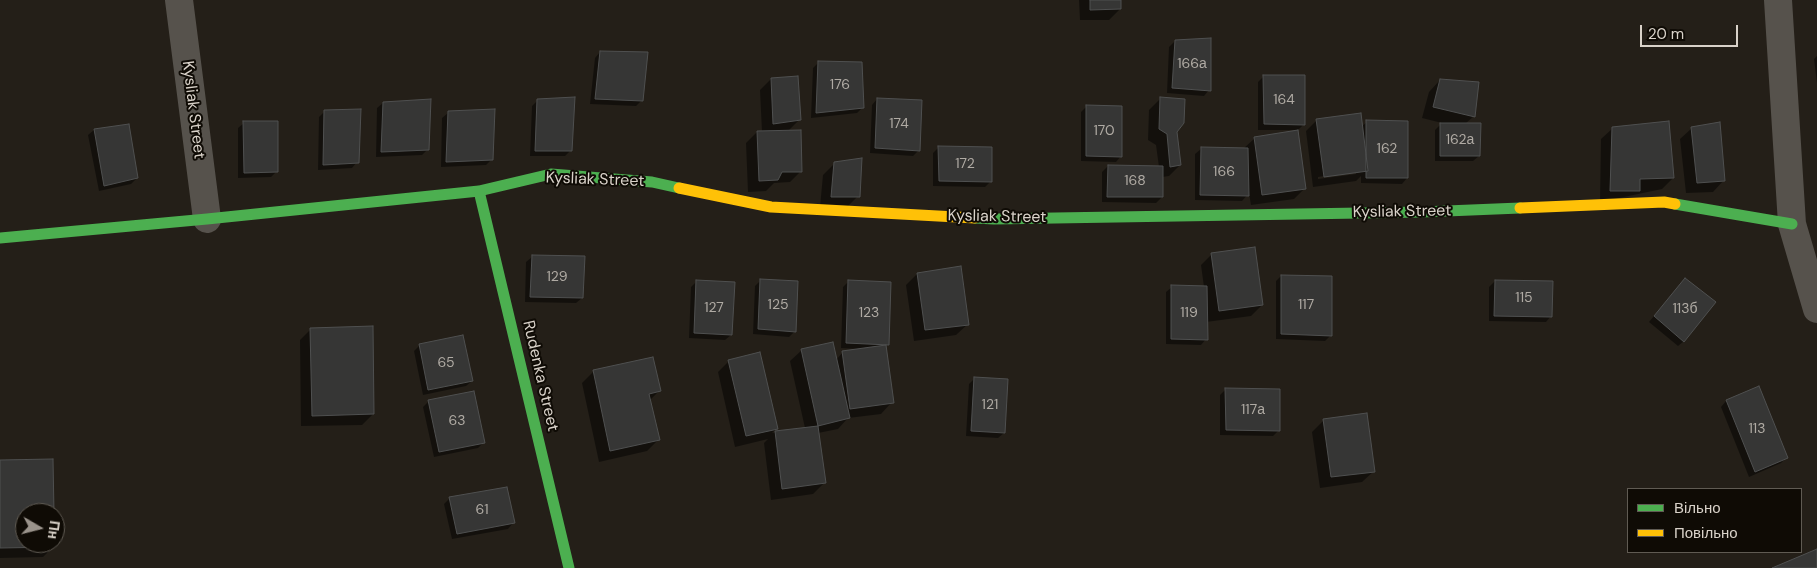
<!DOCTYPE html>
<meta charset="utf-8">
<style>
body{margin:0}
#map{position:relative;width:1817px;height:568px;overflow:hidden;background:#241f18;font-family:"DM Sans",sans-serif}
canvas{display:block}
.legend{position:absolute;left:1627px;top:488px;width:175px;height:65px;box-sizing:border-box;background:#0f0b05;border:1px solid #605b53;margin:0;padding:6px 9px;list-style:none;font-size:15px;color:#d9d2c9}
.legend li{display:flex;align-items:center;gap:10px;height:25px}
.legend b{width:25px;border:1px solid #605b53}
.north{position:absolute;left:15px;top:503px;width:50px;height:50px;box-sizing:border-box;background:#0f0b05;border:1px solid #605b53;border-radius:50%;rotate:98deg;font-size:14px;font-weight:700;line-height:20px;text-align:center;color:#d9d2c9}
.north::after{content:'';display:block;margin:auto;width:18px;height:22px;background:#9a938b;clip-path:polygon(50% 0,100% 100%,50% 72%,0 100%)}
.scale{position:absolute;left:1640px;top:25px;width:98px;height:22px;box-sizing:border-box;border:2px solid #d9d2c9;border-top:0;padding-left:6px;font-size:15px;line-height:18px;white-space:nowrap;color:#d9d2c9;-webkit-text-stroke:4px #0f0b05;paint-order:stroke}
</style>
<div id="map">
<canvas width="1817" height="568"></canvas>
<ul class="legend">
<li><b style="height:6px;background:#4caf50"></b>Вільно</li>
<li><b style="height:6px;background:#ffc107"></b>Повільно</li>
</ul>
<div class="north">Пн</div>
<div class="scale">20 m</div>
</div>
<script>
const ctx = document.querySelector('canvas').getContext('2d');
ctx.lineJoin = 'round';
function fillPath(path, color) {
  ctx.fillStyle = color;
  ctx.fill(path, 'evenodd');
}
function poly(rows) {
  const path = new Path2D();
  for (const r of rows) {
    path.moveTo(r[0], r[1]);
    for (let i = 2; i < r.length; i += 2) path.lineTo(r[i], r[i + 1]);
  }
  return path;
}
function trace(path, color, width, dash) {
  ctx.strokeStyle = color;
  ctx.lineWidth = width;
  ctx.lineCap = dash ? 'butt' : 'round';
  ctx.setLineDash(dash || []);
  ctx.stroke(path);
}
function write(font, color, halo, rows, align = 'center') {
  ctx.font = font + ' "DM Sans",sans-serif';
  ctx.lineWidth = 4;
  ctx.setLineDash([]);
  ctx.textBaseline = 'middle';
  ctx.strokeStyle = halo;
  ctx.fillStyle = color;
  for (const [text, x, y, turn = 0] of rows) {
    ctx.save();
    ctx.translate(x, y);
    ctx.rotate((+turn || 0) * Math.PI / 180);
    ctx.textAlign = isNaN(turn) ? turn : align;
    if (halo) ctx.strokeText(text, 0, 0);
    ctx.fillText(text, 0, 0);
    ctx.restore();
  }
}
fillPath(poly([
 [1079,0,1120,0,1120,9,1109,20,1080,20],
 [1175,41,1209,90,1204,96,1167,93,1169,47],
 [600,52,642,100,636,106,590,104,595,58],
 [1817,56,1817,83,1814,59],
 [819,62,863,107,857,113,811,118,813,68],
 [1264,76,1304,124,1298,130,1258,130,1258,82],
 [771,79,800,119,788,131,801,171,790,182,774,183,766,191,748,192,746,143,757,132,762,132,760,90],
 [1440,80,1474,116,1465,124,1479,156,1473,161,1435,161,1435,130,1442,123,1422,118,1429,92],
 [877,99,919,150,913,156,870,153,872,105],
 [1160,99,1176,132,1180,165,1169,176,1162,177,1162,197,1156,203,1102,202,1102,172,1108,166,1159,167,1156,145,1148,140,1149,110],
 [538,100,571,150,565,156,530,156,532,106],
 [383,103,428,149,422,155,376,157,377,108],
 [1087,106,1121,156,1116,162,1081,161,1081,112],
 [325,111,357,162,352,168,318,170,319,117],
 [448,113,492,159,486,165,441,167,442,118],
 [1317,120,1361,127,1367,122,1407,178,1402,184,1361,183,1361,176,1356,181,1313,187,1306,131],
 [1356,171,1356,174,1318,179,1318,177],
 [244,123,276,172,271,177,238,178,238,128],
 [128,125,137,178,131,184,99,191,88,135,94,130],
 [1613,128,1673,178,1662,189,1600,202,1601,139],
 [1692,128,1724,180,1713,192,1686,193,1680,139],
 [1255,138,1305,188,1294,199,1251,205,1249,193,1242,201,1195,200,1195,154,1201,149,1243,149],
 [939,147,991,181,985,187,933,186,933,153],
 [834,164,858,196,847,207,820,207,823,175],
 [1212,254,1262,305,1251,316,1206,322,1206,339,1201,345,1166,344,1166,292,1172,287,1204,287,1201,265],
 [532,257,582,298,576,303,525,302,526,262],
 [917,274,968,324,956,335,914,341,906,285],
 [1281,276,1331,335,1325,341,1276,339,1276,281],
 [761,280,795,331,789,337,753,334,755,286],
 [697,281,731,335,725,340,689,338,691,287],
 [1495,281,1551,316,1546,322,1489,321,1489,287],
 [848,282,888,344,885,347,892,402,881,414,848,418,838,429,818,433,825,482,813,494,771,500,764,443,768,439,735,447,718,372,729,361,776,429,772,433,805,428,790,361,802,350,836,360,843,352,858,350,858,349,841,348,843,287],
 [1680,285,1684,341,1678,346,1649,322],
 [311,329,373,414,362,425,301,426,300,340],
 [420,345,472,381,466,386,423,395,414,351],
 [652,358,659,391,649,401,658,440,647,451,599,462,582,383,593,372],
 [975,378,1004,433,998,438,966,436,969,384],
 [1758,387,1787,457,1781,463,1749,477,1721,407,1726,401],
 [1226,389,1279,430,1273,436,1220,435,1220,395],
 [429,401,483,443,478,448,434,457,423,407],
 [1324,420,1374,471,1362,482,1320,488,1312,432],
 [0,461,53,513,25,513,25,543,54,543,54,546,43,557,0,558],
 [450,498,513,523,508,529,452,539,444,504]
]), '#0007');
const building = poly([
 [1090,0,1121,0,1121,9,1090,10,1090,0],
 [1211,38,1211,91,1172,88,1175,40,1211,38],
 [600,51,648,52,643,101,595,99,600,51],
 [818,61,862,62,864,108,816,113,818,61],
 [1263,75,1305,75,1305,125,1264,124,1263,75],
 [798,76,801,120,773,124,771,78,798,76],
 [1440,79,1479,82,1475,117,1433,107,1440,79],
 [575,97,572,151,535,151,537,99,575,97],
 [1160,97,1185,99,1184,123,1177,132,1181,165,1170,167,1167,134,1159,129,1160,97],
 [877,98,922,100,920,151,875,148,877,98],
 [431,99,429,150,381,152,383,102,431,99],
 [1086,105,1122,106,1122,157,1086,156,1086,105],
 [361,109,359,163,323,165,324,110,361,109],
 [495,109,493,160,446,162,448,111,495,109],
 [1361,113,1368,171,1324,177,1316,119,1361,113],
 [1366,120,1408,121,1408,178,1366,178,1366,120],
 [243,121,278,121,278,172,244,173,243,121],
 [1669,121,1674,178,1640,179,1640,191,1610,191,1612,127,1669,121],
 [1720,122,1725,181,1697,183,1691,127,1720,122],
 [1440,123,1481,123,1480,156,1440,156,1440,123],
 [129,124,138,178,104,186,94,129,129,124],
 [801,130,802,172,782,172,778,180,759,181,757,131,801,130],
 [1298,130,1306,189,1262,195,1254,137,1298,130],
 [938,146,992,147,992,182,939,181,938,146],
 [1201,147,1248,148,1249,196,1200,195,1201,147],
 [862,158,860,197,831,197,834,162,862,158],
 [1108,165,1163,166,1163,197,1107,197,1108,165],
 [1255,247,1263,305,1219,311,1211,253,1255,247],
 [532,255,585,256,583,298,530,297,532,255],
 [961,266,969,325,925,330,917,273,961,266],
 [1281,275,1332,276,1332,336,1281,334,1281,275],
 [1685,278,1716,302,1684,342,1654,316,1685,278],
 [760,279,798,281,796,332,758,329,760,279],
 [696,280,735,282,732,335,694,333,696,280],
 [848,280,891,282,889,345,846,343,848,280],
 [1495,280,1553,281,1552,317,1494,316,1495,280],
 [1171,285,1207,286,1208,340,1171,339,1171,285],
 [373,326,374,414,312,416,310,328,373,326],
 [463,335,473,381,428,390,419,344,463,335],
 [833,342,850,418,818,426,801,349,833,342],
 [886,345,894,403,850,409,842,351,886,345],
 [760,352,778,429,746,436,728,360,760,352],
 [653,357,661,391,649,394,660,440,610,451,593,370,653,357],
 [974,377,1008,379,1005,433,971,431,974,377],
 [1759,386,1788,458,1755,472,1726,400,1759,386],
 [1225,388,1280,389,1280,431,1226,430,1225,388],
 [474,391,485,443,439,452,428,400,474,391],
 [1367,413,1375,472,1331,477,1323,419,1367,413],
 [818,426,826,483,782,489,775,431,818,426],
 [53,459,54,513,25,513,25,543,55,543,55,547,0,548,0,460,53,459],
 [507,487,515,523,457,534,449,497,507,487],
 [1817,549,1817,568,1772,568,1817,549]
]);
fillPath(building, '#363635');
trace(building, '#4f5050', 1);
trace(poly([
 [179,0,207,219],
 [1778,0,1792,224,1817,309]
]), '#56524c', 28);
trace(poly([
 [479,191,569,568],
 [1675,204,1792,224],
 [975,218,994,219,1422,212,1520,208],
 [0,238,207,219,479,191,551,174,652,182,679,188]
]), '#4caf50', 11);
trace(poly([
 [679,188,771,207,975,218],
 [1520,208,1664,202,1675,204]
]), '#ffc107', 11);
write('14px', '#b0aba4', null, [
 ["166а",1192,64],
 ["176",840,85],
 ["164",1284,100],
 ["174",899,124],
 ["170",1104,131],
 ["162а",1460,140],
 ["162",1387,149],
 ["172",965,164],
 ["166",1224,172],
 ["168",1135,181],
 ["129",557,277],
 ["115",1524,298],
 ["125",778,305],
 ["117",1306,305],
 ["127",714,308],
 ["113б",1685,309],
 ["123",869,313],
 ["119",1189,313],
 ["65",446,363],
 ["121",990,405],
 ["117а",1253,410],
 ["63",457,421],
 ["113",1757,429],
 ["61",482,510]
]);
write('16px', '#d9d2c9', '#0f0b05', [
 ["Kysliak Street",193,110,83],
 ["Kysliak Street",595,180,2],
 ["Kysliak Street",1402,212,-1],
 ["Kysliak Street",997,217,1],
 ["Rudenka Street",540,376,77]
]);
</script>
